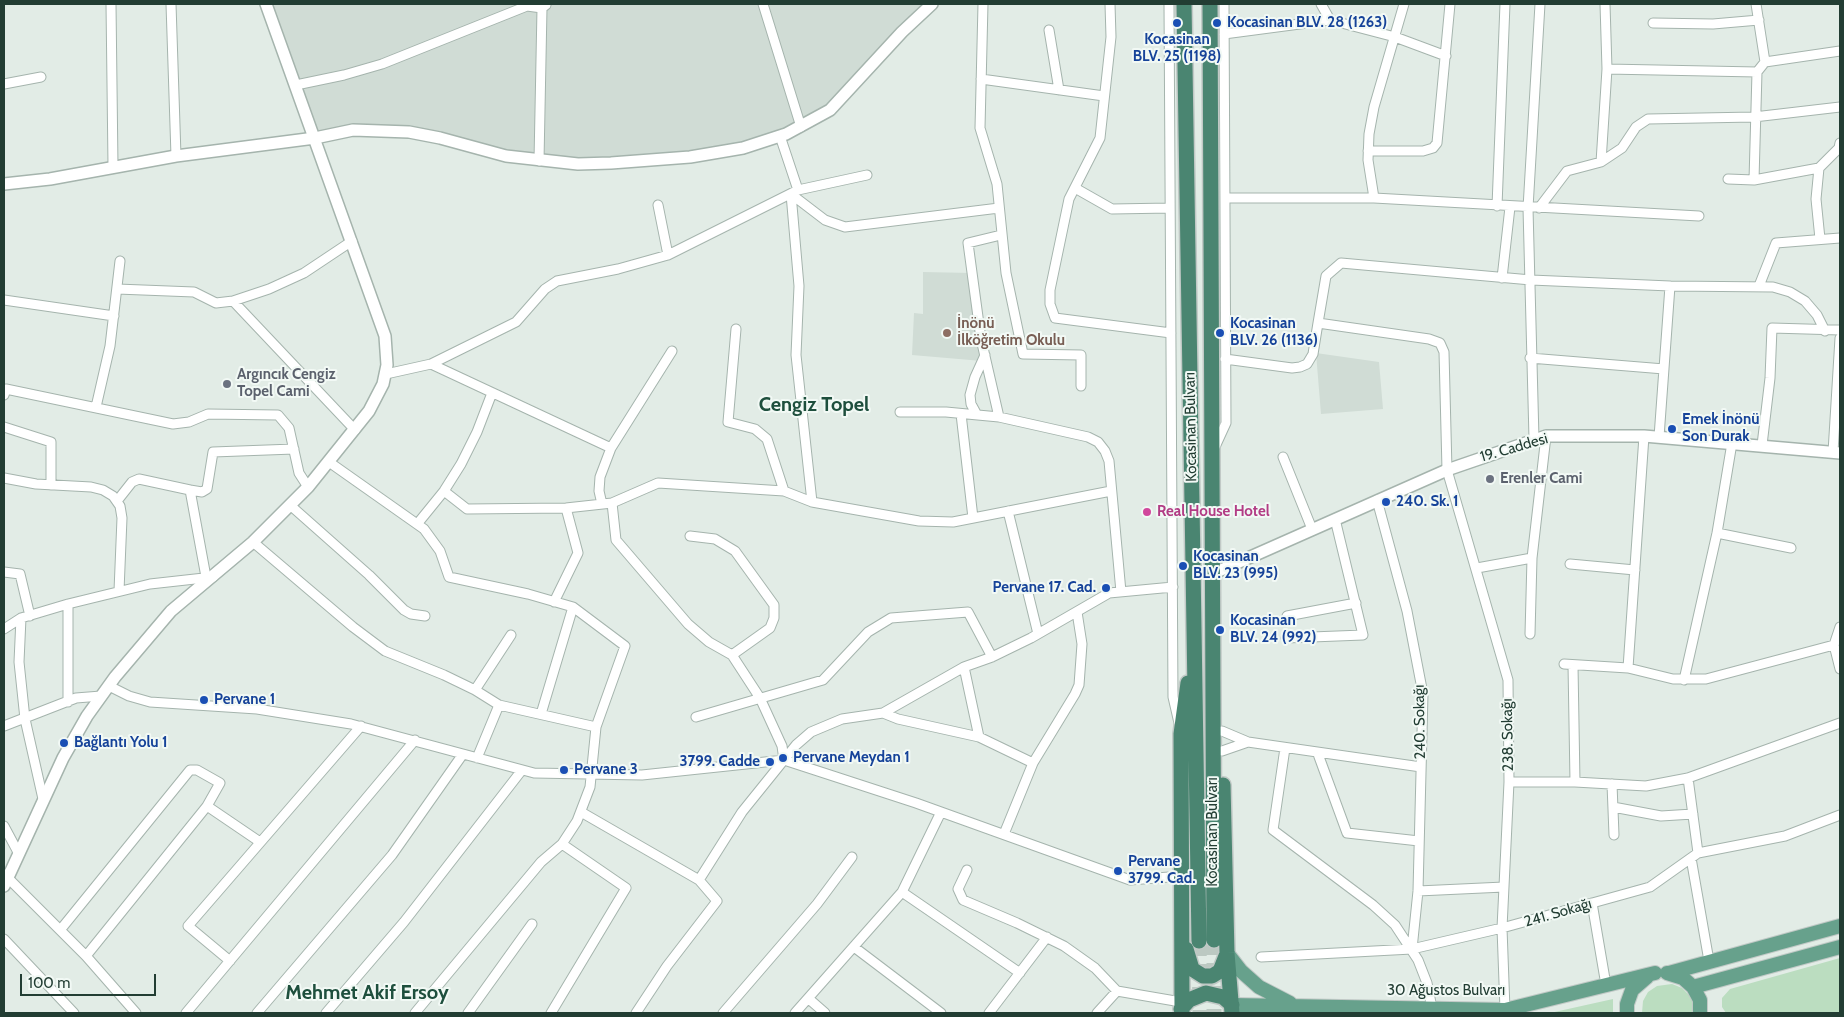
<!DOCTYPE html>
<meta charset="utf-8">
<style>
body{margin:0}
#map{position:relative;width:1844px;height:1017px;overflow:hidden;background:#e2ece6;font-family:Cabin,sans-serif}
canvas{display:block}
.frame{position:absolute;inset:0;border:5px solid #223d33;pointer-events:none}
.scale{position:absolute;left:20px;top:974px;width:136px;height:22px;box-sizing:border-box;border:2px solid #223d33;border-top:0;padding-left:6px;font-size:15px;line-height:18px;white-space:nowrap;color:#223d33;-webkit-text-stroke:4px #f2f9f5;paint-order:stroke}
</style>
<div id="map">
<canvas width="1844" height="1017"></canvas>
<div class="frame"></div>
<div class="scale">100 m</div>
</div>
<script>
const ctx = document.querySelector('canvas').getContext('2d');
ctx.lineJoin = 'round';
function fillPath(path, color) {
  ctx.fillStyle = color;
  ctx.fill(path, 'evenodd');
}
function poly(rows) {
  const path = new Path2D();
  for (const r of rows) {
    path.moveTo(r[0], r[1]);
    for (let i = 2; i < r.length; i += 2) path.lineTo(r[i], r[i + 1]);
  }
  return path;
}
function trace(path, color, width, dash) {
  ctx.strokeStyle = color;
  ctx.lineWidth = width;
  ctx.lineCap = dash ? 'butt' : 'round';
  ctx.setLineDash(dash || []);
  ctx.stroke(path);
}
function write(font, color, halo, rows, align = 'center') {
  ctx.font = font + ' Cabin,sans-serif';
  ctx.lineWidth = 4;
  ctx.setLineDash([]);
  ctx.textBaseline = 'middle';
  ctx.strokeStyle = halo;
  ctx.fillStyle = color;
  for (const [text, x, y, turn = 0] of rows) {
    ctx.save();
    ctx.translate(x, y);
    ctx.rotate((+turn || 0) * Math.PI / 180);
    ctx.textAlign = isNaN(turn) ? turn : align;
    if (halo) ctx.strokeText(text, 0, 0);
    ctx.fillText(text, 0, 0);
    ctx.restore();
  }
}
fillPath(poly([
 [267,4,933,4,831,111,741,148,578,164,413,133,320,137],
 [923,272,972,273,982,361,912,355,914,313,923,314],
 [1316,353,1379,362,1383,409,1321,414]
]), '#d0dcd5');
fillPath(poly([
 [1840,958,1840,1013,1726,1013,1722,1007,1722,998,1730,989],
 [1672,984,1682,988,1689,995,1694,1004,1694,1013,1642,1013,1643,1001,1648,992,1657,986],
 [1613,999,1613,1013,1550,1013]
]), '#bbddc0');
trace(poly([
 [1214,940,1214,1013],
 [1199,941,1200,1013]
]), '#bcc9c2', 15, [15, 8]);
const minor = poly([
 [111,4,113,166],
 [171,4,176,156],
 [763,4,801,127],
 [983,4,980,128,997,184,1006,273,1023,354,1081,355,1081,386],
 [1110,4,1111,37,1100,138,1069,199,1050,290,1050,304,1055,318,1171,333],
 [1169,4,1173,697,1179,723],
 [1321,4,1330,20],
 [1756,4,1765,62],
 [1653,23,1713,24,1759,20],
 [1049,30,1059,90],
 [1224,34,1330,20,1395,37,1446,56],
 [1607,69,1757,72],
 [981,79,1104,96],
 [4,84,41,77],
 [296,85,344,75,382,64,527,6,542,8],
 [780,136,798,190],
 [1368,151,1423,151,1433,148,1437,143,1450,4],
 [539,161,542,8,546,5],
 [1601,162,1622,148,1636,127,1648,119,1754,117,1840,107],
 [1728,179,1754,180,1819,168],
 [1754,180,1757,72,1765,62,1840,51],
 [1075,188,1112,209,1170,208],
 [791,194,799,286,796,355,812,502],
 [791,194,825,220,845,227,999,208],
 [1225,198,1374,198,1699,216],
 [1374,198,1368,160,1369,134,1374,107,1404,4],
 [658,205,668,255],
 [1497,206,1505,4],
 [1539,208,1567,171,1601,162,1607,69,1605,4],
 [1820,239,1816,199,1819,168,1839,148,1840,143],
 [1502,278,1510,207],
 [1759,286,1776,243,1840,238],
 [117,289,194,292,216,303,233,301,269,289,304,273,352,241],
 [4,300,114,316],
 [233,301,355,430],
 [736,329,728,422,755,429,767,439,784,491,812,502,919,521,953,522,1111,491],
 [1530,358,1664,369],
 [1225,359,1292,368,1300,367,1307,364,1313,354,1318,323],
 [431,364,516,322,545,289,557,281,618,269,668,255,798,190,867,175],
 [386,374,431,364,611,448],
 [4,395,6,389,173,424,189,422,208,414,278,415,289,428,299,473,308,487],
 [96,407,110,346,120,261],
 [900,412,946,412,999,417,1088,437,1098,442,1105,451,1109,461,1121,592],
 [961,414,973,518],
 [977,415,971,404,970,395,975,377,985,355],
 [999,417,981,339,968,243,1001,235],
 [4,427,51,442,51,485],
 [1644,436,1628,668,1673,679,1706,679,1834,645],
 [1659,437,1670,286],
 [1534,439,1528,208,1540,4],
 [1762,445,1770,378,1772,328,1840,330],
 [1215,447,1226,423,1224,4],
 [1833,452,1840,338],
 [1283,457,1312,529],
 [329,462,424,529,440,551,449,577,528,594,573,607,625,646,596,727,590,787,577,821,562,844,541,862,415,1013],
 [4,478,36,484,91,487,103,490,113,496,120,506,122,518,119,591],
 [190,490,202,492,207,489,213,452,294,449],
 [444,491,467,509,566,508,612,503,658,483,784,491],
 [1377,500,1407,611,1423,694,1418,891,1412,949],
 [117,501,132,482,139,479,190,490,206,577],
 [612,503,616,540,688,624,709,642,732,655,760,698,782,746,784,760],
 [602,504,599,491,600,477,611,448,672,351],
 [290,505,369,575,404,610,411,614,425,616],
 [1008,511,1038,634],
 [418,523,444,491,461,464,477,432,492,393],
 [1717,533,1791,548],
 [690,536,715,539,735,551,774,605,774,618,770,628,732,655],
 [253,542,353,627,385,651,444,675,475,690,499,705,596,727],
 [1570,564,1635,570],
 [1477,568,1532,558],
 [4,572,20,574,30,616],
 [554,602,578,553,566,508],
 [1287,616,1356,603],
 [21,618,19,662,25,719,43,799],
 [1840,627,1834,645,1840,669],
 [4,629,21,618,68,604,150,584,213,577],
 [1530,634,1532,558,1546,436],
 [1286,638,1363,635,1335,519],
 [1564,664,1628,668],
 [1573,665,1575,782],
 [964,667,979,737],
 [1684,680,1717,533,1732,443],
 [109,686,129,696,150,702,257,709,351,724,534,773,642,775,784,760,916,803,1130,880,1182,876],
 [475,690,511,635],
 [68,702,68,604],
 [883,713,898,719,979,737,1033,763],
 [541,714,573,607],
 [696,717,823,680,868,632,891,618,968,612,992,657],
 [4,726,76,698,101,696],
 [1222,731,1248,742,1421,767],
 [1285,748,1273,830,1373,905,1395,925,1418,960,1427,983,1432,1008],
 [1222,751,1248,742],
 [1318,754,1347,833,1419,841],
 [477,758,499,705],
 [1688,778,1698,853],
 [1509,782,1575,782,1646,786,1688,778,1840,723],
 [1612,784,1614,835],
 [1613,807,1661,816,1693,814],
 [581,812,699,880,717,901,667,966,636,1013],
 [4,826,19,854],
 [1004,834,1033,763,1075,694,1079,685,1082,644,1077,612],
 [1691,858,1709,961],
 [967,870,958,889,963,900,1017,923,1064,946,1095,968,1117,991],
 [4,874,86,956,136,1013],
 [699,880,742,812,796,745,811,732,842,719,883,713,964,667,992,657,1031,638,1109,593,1173,587],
 [1418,891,1504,887],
 [902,892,1020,973],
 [1592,903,1606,985],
 [61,929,190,770,197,770,220,783,207,806],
 [4,939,74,1013],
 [854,947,941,1013],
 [86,956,207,806,260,842],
 [1261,957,1412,949,1502,928,1650,887,1698,853,1785,836,1840,815],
 [230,961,188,926,361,726],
 [809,999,825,1013],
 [1505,1010,1502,928,1509,782,1508,680,1447,470,1444,352,1440,343,1429,339,1318,323,1326,276,1341,263,1531,280,1670,286,1773,287,1790,292,1805,301,1817,315,1825,331],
 [186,1013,415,740],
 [257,1013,392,855,463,754],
 [326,1013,404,922,522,770],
 [468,1013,532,924],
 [551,1013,626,888,562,844],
 [723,1013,817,904,852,857],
 [795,1013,902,892,941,812],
 [989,1013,1047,937],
 [1097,1013,1117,991,1181,1002]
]);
const tertiary = poly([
 [4,184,50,179,176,156,315,138,353,130,409,132,440,138,506,156,578,164,611,163,690,157,743,148,786,134,830,110,902,32,932,4],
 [1212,574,1447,470,1546,436,1644,436,1840,453],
 [4,886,63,758,87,716,115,677,171,611,253,542,308,487,369,411,383,384,387,365,385,336,266,4]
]);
const primary = poly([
 [1227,953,1241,971,1259,987,1290,1003],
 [1667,973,1683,978,1693,987,1700,1000,1700,1013],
 [1669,973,1840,926],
 [1693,987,1840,947],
 [1232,1005,1505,1010,1655,973],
 [1627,1013,1627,1004,1632,990,1647,977]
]);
const trunk = poly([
 [1184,4,1199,941],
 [1210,4,1214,940],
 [1223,785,1227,953,1232,1013],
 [1186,949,1192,969,1203,976,1212,976,1220,971,1226,956],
 [1181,1009,1189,1000,1206,993,1223,997,1232,1005],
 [1182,1013,1181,734,1188,683]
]);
trace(minor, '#a5b4ad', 11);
trace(tertiary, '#a5b4ad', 14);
trace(primary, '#c1c9c6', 16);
trace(trunk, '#c1c9c6', 18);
trace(minor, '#fff', 9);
trace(tertiary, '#fff', 11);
trace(primary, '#67a18c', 14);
trace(trunk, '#4a8571', 15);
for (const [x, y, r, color] of [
 [1177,23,5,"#1a4fb4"],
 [1217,23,5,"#1a4fb4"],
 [947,333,5,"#8d6e63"],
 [1220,333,5,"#1a4fb4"],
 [227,384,5,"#6b7280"],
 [1672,429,5,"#1a4fb4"],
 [1490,479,5,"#6b7280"],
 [1386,502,5,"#1a4fb4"],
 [1147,512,5,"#d1479c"],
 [1183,566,5,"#1a4fb4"],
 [1106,588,5,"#1a4fb4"],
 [1220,630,5,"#1a4fb4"],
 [204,700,5,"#1a4fb4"],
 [64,743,5,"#1a4fb4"],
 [783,758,5,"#1a4fb4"],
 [770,762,5,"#1a4fb4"],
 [564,770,5,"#1a4fb4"],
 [1118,871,5,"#1a4fb4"]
]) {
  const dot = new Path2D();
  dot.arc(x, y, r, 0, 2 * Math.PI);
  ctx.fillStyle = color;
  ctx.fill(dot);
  trace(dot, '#f2f9f5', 2);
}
write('bold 15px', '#164399', '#f2f9f5', [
 ["Kocasinan BLV. 28 (1263)",1227,23],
 ["Kocasinan",1177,40,"center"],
 ["BLV. 25 (1198)",1177,57,"center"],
 ["Kocasinan",1230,324],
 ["BLV. 26 (1136)",1230,341],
 ["Emek İnönü",1682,420],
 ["Son Durak",1682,437],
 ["240. Sk. 1",1396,502],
 ["Kocasinan",1193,557],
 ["BLV. 23 (995)",1193,574],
 ["Pervane 17. Cad.",1096,588,"right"],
 ["Kocasinan",1230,621],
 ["BLV. 24 (992)",1230,638],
 ["Pervane 1",214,700],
 ["Bağlantı Yolu 1",74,743],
 ["Pervane Meydan 1",793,758],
 ["3799. Cadde",760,762,"right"],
 ["Pervane 3",574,770],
 ["Pervane",1128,862],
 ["3799. Cad.",1128,879]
], 'left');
write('bold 15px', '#785e54', '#f2f9f5', [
 ["İnönü",957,324],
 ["İlköğretim Okulu",957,341]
], 'left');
write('bold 15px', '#5b616d', '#f2f9f5', [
 ["Argıncık Cengiz",237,375],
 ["Topel Cami",237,392],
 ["Erenler Cami",1500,479]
], 'left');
write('15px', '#223d33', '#f2f9f5', [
 ["Kocasinan Bulvarı",1191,427,-91],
 ["19. Caddesi",1514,448,-16],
 ["240. Sokağı",1420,722,-91],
 ["238. Sokağı",1508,735,-91],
 ["Kocasinan Bulvarı",1213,832,-90],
 ["241. Sokağı",1558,913,-16],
 ["30 Ağustos Bulvarı",1446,991]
]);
write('bold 15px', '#b23c85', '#f2f9f5', [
 ["Real House Hotel",1157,512]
], 'left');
write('bold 20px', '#1e4f3d', '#f2f9f5', [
 ["Cengiz Topel",814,405],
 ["Mehmet Akif Ersoy",367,993]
]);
</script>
